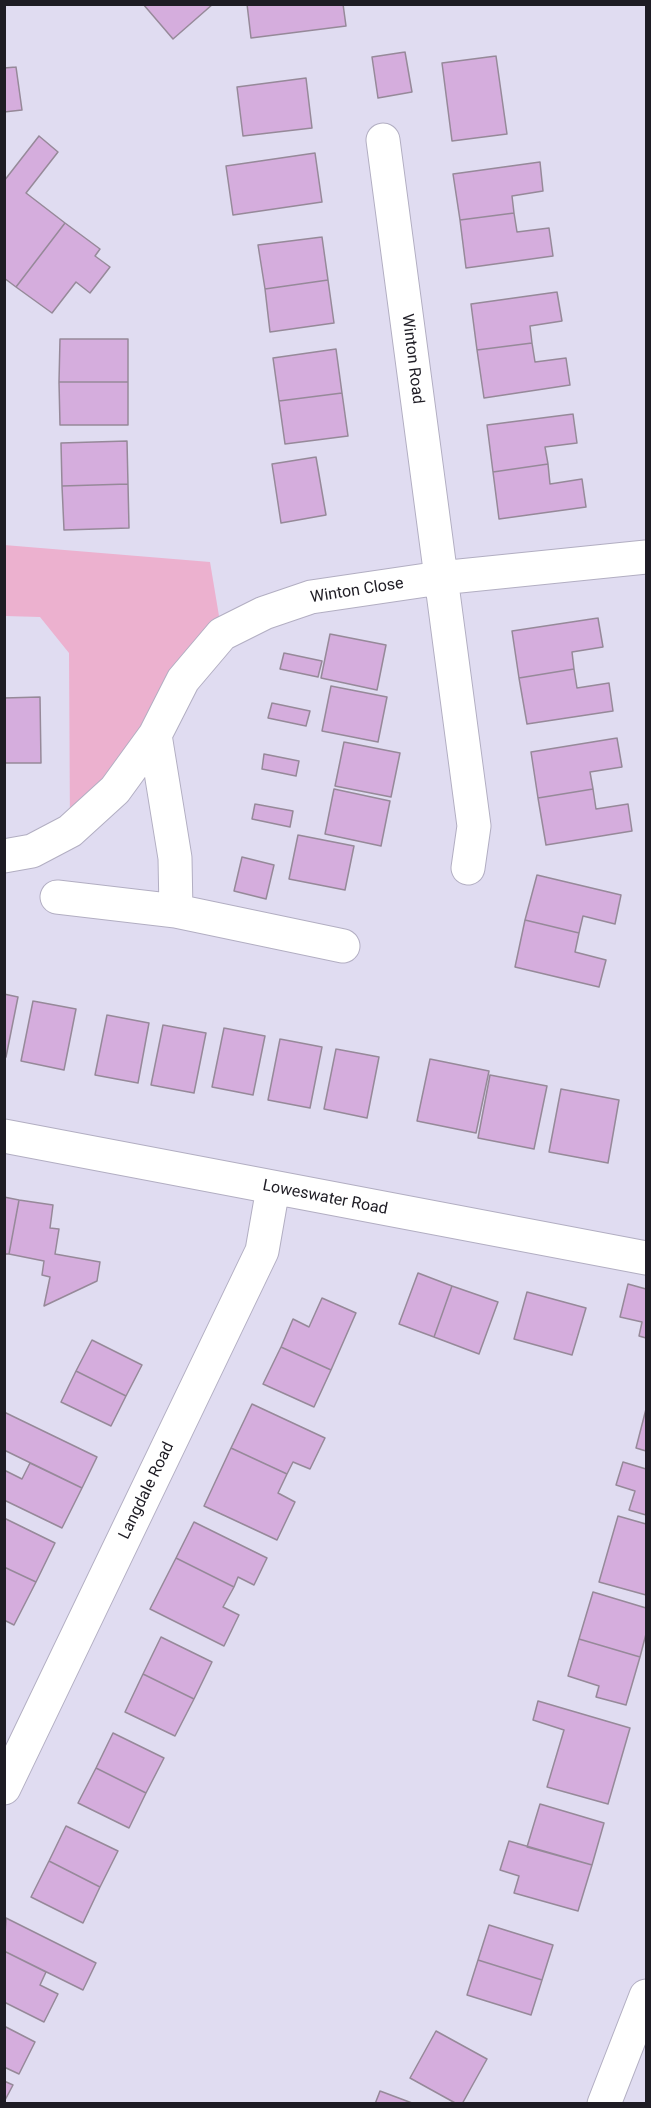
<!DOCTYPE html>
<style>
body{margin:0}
#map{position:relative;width:651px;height:2108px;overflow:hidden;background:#e0dcf1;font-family:Roboto,sans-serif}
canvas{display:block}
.frame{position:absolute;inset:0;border:6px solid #1e1c24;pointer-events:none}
</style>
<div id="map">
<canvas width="651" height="2108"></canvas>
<div class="frame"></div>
</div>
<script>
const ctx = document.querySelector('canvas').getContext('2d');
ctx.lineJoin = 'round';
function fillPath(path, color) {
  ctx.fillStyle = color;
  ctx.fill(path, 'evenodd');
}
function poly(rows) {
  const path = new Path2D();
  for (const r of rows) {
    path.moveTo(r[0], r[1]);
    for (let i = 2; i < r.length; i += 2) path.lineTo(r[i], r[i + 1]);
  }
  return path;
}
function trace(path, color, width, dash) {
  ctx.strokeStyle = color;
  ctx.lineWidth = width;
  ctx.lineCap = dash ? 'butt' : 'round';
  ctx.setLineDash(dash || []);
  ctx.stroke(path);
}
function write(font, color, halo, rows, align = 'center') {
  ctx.font = font + ' Roboto,sans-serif';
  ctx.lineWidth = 6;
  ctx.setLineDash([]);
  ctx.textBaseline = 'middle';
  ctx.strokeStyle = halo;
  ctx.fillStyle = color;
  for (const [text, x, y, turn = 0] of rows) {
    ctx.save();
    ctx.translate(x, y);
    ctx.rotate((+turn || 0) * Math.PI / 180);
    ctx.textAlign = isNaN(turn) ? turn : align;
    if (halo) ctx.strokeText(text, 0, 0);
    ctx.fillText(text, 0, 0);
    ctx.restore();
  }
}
fillPath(poly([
 [4,545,210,562,222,634,70,831,69,653,40,617,5,616]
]), '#ecb1cf');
const building = poly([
 [143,4,213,4,173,39,143,4],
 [247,4,343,4,346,26,251,38,247,4],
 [405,52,412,92,378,98,372,57,405,52],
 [496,56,507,134,452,141,442,63,496,56],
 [16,67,22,110,4,112,4,68,16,67],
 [306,78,312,128,243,136,237,87,306,78],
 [39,136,58,152,26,193,65,223,16,287,4,278,4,181,39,136],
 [315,153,322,202,233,215,226,166,315,153],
 [540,162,543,191,512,196,514,213,460,220,453,174,540,162],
 [514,213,517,232,549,228,553,256,466,268,460,220,514,213],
 [65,223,100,249,95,256,110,267,90,293,76,282,52,313,16,287,65,223],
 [322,237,328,280,265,289,258,245,322,237],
 [328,280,334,323,270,332,265,289,328,280],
 [557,292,562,321,530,326,532,343,477,350,471,304,557,292],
 [60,339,128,339,128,382,59,382,60,339],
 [532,343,535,362,566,358,570,385,484,398,477,350,532,343],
 [336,349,342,393,279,401,273,358,336,349],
 [59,382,128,382,128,425,60,425,59,382],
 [342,393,348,436,285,444,279,401,342,393],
 [573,414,577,443,545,447,548,464,493,472,487,425,573,414],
 [127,441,128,484,62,486,61,443,127,441],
 [316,457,326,515,281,523,272,464,316,457],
 [548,464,550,484,582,479,586,507,499,519,493,472,548,464],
 [128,484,129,528,64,530,62,486,128,484],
 [598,618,603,647,572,652,574,669,519,678,512,631,598,618],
 [330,634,386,645,377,690,321,678,330,634],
 [284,653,322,661,318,677,280,669,284,653],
 [574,669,577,688,609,683,613,711,527,724,519,678,574,669],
 [331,686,387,697,378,742,322,731,331,686],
 [40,697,41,763,5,763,4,793,4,698,40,697],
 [272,703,310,711,306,726,268,718,272,703],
 [617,738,622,767,590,772,593,789,538,798,531,752,617,738],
 [344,742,400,753,391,797,335,786,344,742],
 [264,754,299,761,296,776,262,769,264,754],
 [334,789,390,801,381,846,325,834,334,789],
 [593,789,596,809,628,804,632,831,546,845,538,798,593,789],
 [255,804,293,811,290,827,252,819,255,804],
 [298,835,354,846,345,890,289,879,298,835],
 [242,857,274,865,266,899,234,891,242,857],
 [537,875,621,895,615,924,583,916,579,933,525,920,537,875],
 [525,920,579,933,575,952,606,960,599,987,515,967,525,920],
 [4,994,18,997,6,1057,4,1056,4,994],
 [33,1001,76,1009,64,1070,21,1061,33,1001],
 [107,1015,149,1023,138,1083,95,1075,107,1015],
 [163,1025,206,1033,194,1093,151,1085,163,1025],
 [224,1028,265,1036,253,1095,212,1087,224,1028],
 [280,1039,322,1047,310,1108,268,1100,280,1039],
 [336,1049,379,1057,367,1118,324,1109,336,1049],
 [430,1059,489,1071,476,1133,417,1121,430,1059],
 [490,1075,547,1086,534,1149,478,1138,490,1075],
 [561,1089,619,1100,608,1163,549,1152,561,1089],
 [4,1197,19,1200,9,1254,4,1254,4,1197],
 [19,1200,53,1205,50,1228,59,1229,55,1254,100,1262,97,1281,44,1306,50,1277,42,1275,44,1261,9,1254,19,1200],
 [418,1273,452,1286,434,1337,399,1324,418,1273],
 [628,1284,646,1289,646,1338,639,1336,642,1322,620,1317,628,1284],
 [452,1286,498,1302,479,1354,434,1337,452,1286],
 [527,1292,586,1308,572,1355,514,1339,527,1292],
 [322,1298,356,1313,331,1370,281,1347,293,1319,309,1327,322,1298],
 [92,1340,142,1365,126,1396,76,1371,92,1340],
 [281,1347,331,1370,314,1407,263,1384,281,1347],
 [76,1371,126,1396,111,1426,61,1402,76,1371],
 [252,1404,325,1438,310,1469,293,1462,287,1474,231,1448,252,1404],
 [646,1409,646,1451,636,1448,646,1409],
 [4,1412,97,1457,82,1488,4,1450,4,1412],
 [231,1448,287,1474,278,1493,295,1502,277,1540,204,1506,231,1448],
 [623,1462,646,1469,646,1515,629,1510,635,1491,616,1485,623,1462],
 [30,1463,82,1488,62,1528,4,1500,4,1470,22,1479,30,1463],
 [618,1516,646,1524,646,1595,599,1582,618,1516],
 [4,1518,55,1543,36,1582,4,1567,4,1518],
 [194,1522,267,1558,254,1585,238,1577,234,1587,176,1558,194,1522],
 [176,1558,234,1587,223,1607,239,1615,224,1646,150,1609,176,1558],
 [4,1567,36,1582,14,1625,4,1620,4,1567],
 [593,1592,646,1608,646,1634,640,1657,579,1639,593,1592],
 [161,1637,212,1662,194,1699,143,1674,161,1637],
 [579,1639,640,1657,626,1705,596,1697,599,1686,568,1676,579,1639],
 [143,1674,194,1699,175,1736,125,1712,143,1674],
 [538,1701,630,1728,608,1804,547,1787,564,1730,533,1720,538,1701],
 [113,1733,164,1758,146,1793,96,1768,113,1733],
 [96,1768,146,1793,129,1828,78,1803,96,1768],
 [540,1804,604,1823,592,1865,527,1847,540,1804],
 [66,1826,118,1851,100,1887,49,1861,66,1826],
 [509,1841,592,1865,578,1911,514,1893,519,1876,500,1870,509,1841],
 [49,1861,100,1887,83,1923,31,1897,49,1861],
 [6,1918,96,1963,83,1990,4,1951,6,1918],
 [489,1925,553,1945,542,1980,478,1960,489,1925],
 [4,1951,46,1972,40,1985,58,1994,44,2022,4,2002,4,1951],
 [478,1960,542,1980,531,2015,467,1995,478,1960],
 [4,2026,35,2042,19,2074,4,2067,4,2026],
 [436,2031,487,2059,462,2104,457,2104,410,2078,436,2031],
 [4,2081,13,2085,4,2102,4,2081],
 [380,2091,412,2103,414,2104,375,2104,380,2091]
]);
fillPath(building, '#d5addd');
trace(building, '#968999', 1.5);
const minor = poly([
 [383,140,474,826,468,868],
 [155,735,175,858,176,911],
 [4,856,32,851,70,831,115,790,155,735,183,680,222,634,264,613,311,597,440,578,646,557],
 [57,897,176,911,343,946],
 [4,1136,646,1258],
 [4,1788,262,1251,273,1188],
 [604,2104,646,1996]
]);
trace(minor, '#b2aec2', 35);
trace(minor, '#fff', 33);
write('16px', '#1e1c24', '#fff', [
 ["Winton Road",412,359,83],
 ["Winton Close",357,591,-9],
 ["Loweswater Road",325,1198,11],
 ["Langdale Road",147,1491,-64]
]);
</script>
